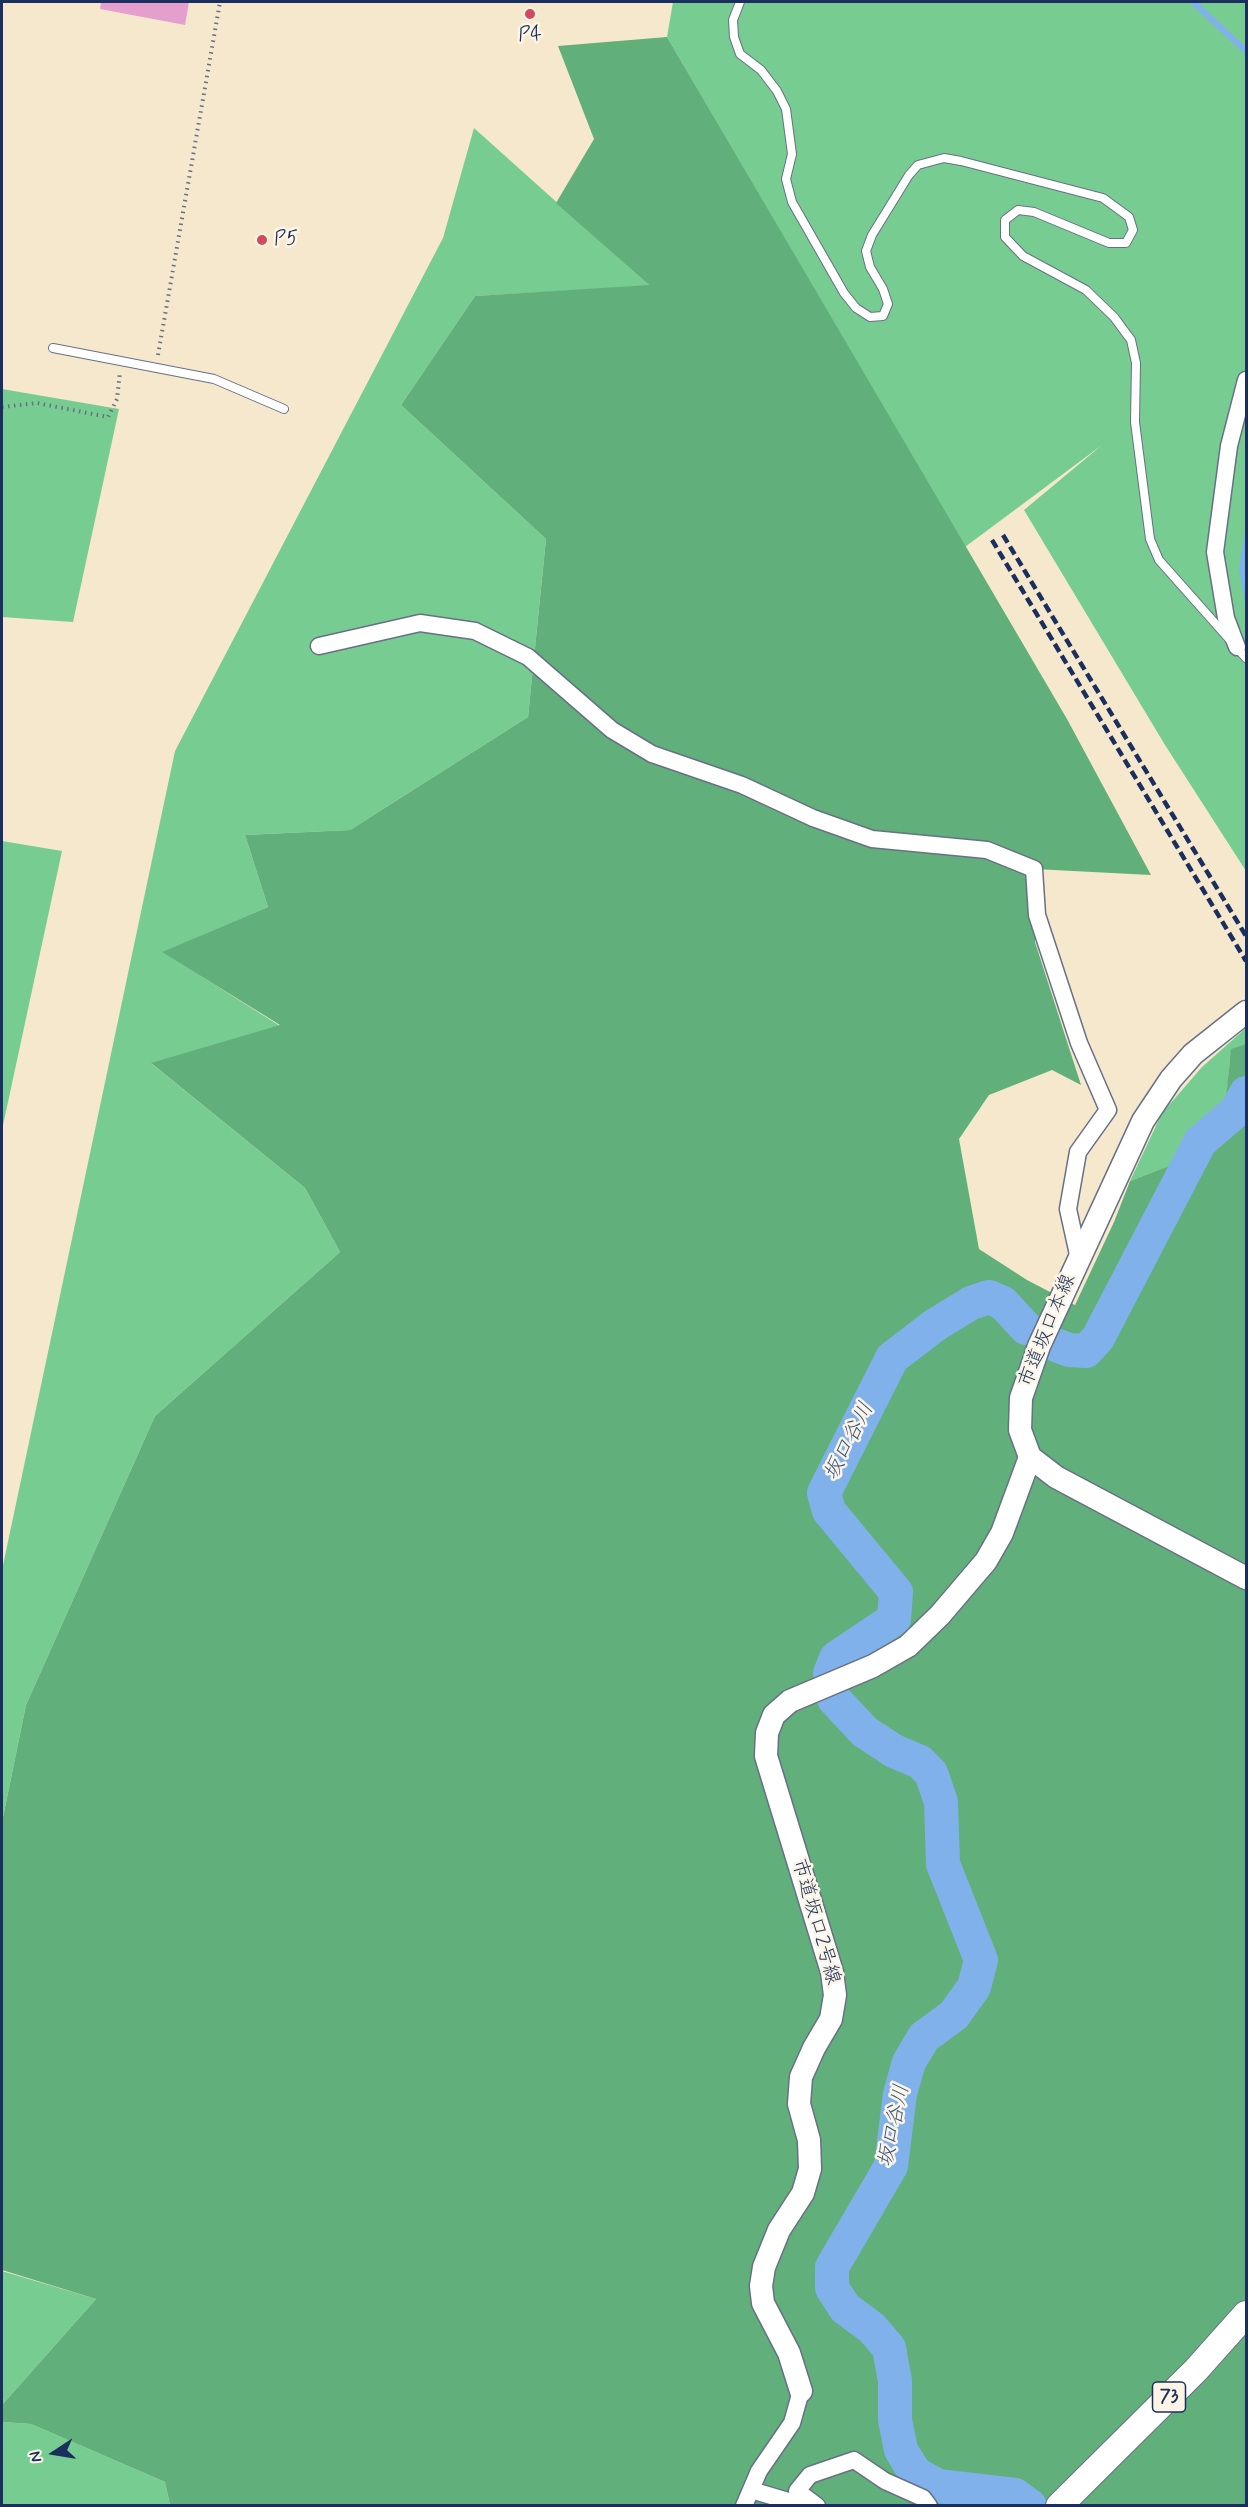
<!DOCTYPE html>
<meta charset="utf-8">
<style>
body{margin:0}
#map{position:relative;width:1248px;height:2507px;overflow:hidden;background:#f5e8cd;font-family:Mynerve,sans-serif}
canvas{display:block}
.frame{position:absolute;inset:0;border:3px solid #1b2f5e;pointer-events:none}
.north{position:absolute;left:24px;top:2423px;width:60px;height:60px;-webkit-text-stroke:4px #fcf5e5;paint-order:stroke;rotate:258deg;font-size:16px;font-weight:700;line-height:24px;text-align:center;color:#1b2f5e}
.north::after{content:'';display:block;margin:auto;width:21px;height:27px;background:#1b2f5e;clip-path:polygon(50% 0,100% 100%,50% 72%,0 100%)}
</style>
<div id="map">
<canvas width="1248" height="2507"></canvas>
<div class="frame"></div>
<div class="north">N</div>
</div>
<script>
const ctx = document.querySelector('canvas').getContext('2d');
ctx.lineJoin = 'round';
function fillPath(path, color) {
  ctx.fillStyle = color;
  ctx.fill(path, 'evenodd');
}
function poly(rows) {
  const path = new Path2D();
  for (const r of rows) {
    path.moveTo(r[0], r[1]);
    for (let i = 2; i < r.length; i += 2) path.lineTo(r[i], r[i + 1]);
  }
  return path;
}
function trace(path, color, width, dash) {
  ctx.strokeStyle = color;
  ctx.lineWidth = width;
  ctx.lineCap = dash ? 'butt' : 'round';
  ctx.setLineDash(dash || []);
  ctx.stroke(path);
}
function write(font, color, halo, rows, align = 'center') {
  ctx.font = font + ' Mynerve,"Klee One",sans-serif';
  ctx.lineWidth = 5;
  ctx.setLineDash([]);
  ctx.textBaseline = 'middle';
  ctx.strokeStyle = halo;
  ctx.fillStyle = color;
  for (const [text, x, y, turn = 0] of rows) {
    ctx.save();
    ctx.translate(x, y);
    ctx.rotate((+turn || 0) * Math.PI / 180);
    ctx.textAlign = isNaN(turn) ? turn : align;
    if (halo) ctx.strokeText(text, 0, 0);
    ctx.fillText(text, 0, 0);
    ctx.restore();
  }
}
fillPath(poly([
 [673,2,1246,2,1246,871,1165,745,1024,510,1102,445,965,547,667,37],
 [474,128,650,286,475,296,401,405,546,539,528,717,350,830,245,835,268,907,163,952,280,1026,152,1064,305,1188,340,1252,155,1416,26,1705,2,1822,2,1570,175,751,443,238],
 [2,389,119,409,73,622,2,617],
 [2,841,62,851,2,1130],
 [1246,1028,1246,1050,1230,1059,1222,1146,1130,1181,1162,1113,1202,1067],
 [2,2271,96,2299,2,2405],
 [2,2422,31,2424,165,2482,170,2505,2,2505]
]), '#77cd91');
fillPath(poly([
 [667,37,1067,719,1151,875,1034,869,1037,915,1035,942,1081,1085,1052,1070,989,1095,959,1139,979,1249,1027,1280,1075,1305,1114,1222,1130,1181,1221,1146,1231,1049,1246,1044,1246,2505,170,2505,165,2482,31,2424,2,2422,2,2405,96,2299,2,2270,2,1822,26,1705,155,1416,340,1252,305,1188,151,1063,280,1025,162,952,268,907,245,835,350,830,528,717,546,539,401,405,475,296,649,285,556,203,594,139,558,46]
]), '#61b07b');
fillPath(poly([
 [1246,523,1246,609,1239,569]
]), '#80b1eb');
trace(poly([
 [1193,2,1246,51]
]), '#80b1eb', 6);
trace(poly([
 [1056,1345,1069,1350,1086,1351,1098,1338,1200,1142,1237,1110,1246,1093],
 [830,1673,836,1658,894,1619,896,1592,829,1511,824,1493,892,1358,935,1325,971,1303,989,1297,1003,1303,1026,1328],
 [834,1699,865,1732,894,1751,920,1762,931,1773,941,1802,943,1864,981,1960,974,1987,954,2015,924,2037,909,2062,900,2094,891,2166,832,2267,832,2288,845,2308,872,2328,889,2348,895,2381,895,2420,901,2450,915,2473,938,2486,1015,2495,1030,2506]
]), '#80b1eb', 34);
fillPath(poly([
 [101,2,189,2,185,25,100,9]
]), '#e49fce');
const lane = poly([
 [740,2,733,20,734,37,740,54,761,70,777,91,786,109,792,154,786,179,792,202,844,293,856,308,870,317,883,316,888,304,883,289,870,267,866,251,872,235,909,175,918,165,944,158,961,161,1103,198,1129,217,1133,230,1126,243,1109,243,1034,212,1018,210,1005,220,1005,237,1023,256,1086,290,1114,317,1131,340,1136,363,1135,422,1150,539,1159,560,1246,658],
 [53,348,214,379,284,409]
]);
const street = poly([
 [319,646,420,623,475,631,528,657,612,730,652,754,742,785,813,818,872,839,987,850,1034,869,1037,915,1079,1043,1108,1110,1078,1152,1068,1209,1079,1259],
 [1237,647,1226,618,1215,552,1229,446,1246,380],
 [751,2490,788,2501,796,2506],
 [744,2506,759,2471,792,2423,801,2391],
 [817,2506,797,2491,810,2475,854,2460,885,2481,923,2498,929,2506]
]);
const secondary = poly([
 [1246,1012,1193,1054,1171,1079,1143,1121,1039,1346,1021,1398,1020,1430,1030,1457,1056,1477,1246,1578],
 [801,2391,789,2353,763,2303,761,2286,764,2267,779,2230,803,2193,810,2169,809,2140,799,2104,801,2077,814,2048,831,2019,835,1995,832,1972,766,1756,767,1733,774,1715,790,1701,873,1666,908,1646,940,1615,986,1561,1002,1533,1030,1457]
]);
const primary = poly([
 [1059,2506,1196,2370,1246,2314]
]);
trace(lane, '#677085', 10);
trace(street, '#677085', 19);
trace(secondary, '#677085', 25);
trace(primary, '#677085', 28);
trace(poly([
 [158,355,220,2],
 [2,407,37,403,108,417,117,399,120,372]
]), '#677085', 4, [1.5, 4.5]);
trace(lane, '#fff', 8);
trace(street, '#fff', 16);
trace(secondary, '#fff', 22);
trace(primary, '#fff', 26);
trace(poly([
 [1003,535,1246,936],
 [992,540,1246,961]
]), '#1b2f5e', 4.5, [9, 4.5]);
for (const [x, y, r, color] of [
 [530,14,6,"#d1495b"],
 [262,240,6,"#d1495b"]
]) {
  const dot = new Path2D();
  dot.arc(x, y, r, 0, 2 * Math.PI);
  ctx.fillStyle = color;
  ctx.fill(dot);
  trace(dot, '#fcf5e5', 2);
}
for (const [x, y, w] of [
 [1169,2397,33]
]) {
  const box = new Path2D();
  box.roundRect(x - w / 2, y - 15, w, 30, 4.5);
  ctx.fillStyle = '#fcf5e5';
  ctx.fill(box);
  trace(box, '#1b2f5e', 1.5);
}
write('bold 18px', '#1b2f5e', null, [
 ["73",1169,2397]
]);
write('20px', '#1b2f5e', '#fcf5e5', [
 ["P4",530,36],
 ["P5",274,240,"left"]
]);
write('20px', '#1b2f5e', '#fcf5e5', [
 ["市道坂口本線",1048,1331,-68],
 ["市道坂口2号線",815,1922,74]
]);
write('italic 21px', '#395688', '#fcf5e5', [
 ["坂口谷川",850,1442,-63],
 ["坂口谷川",895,2126,-78]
]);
</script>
